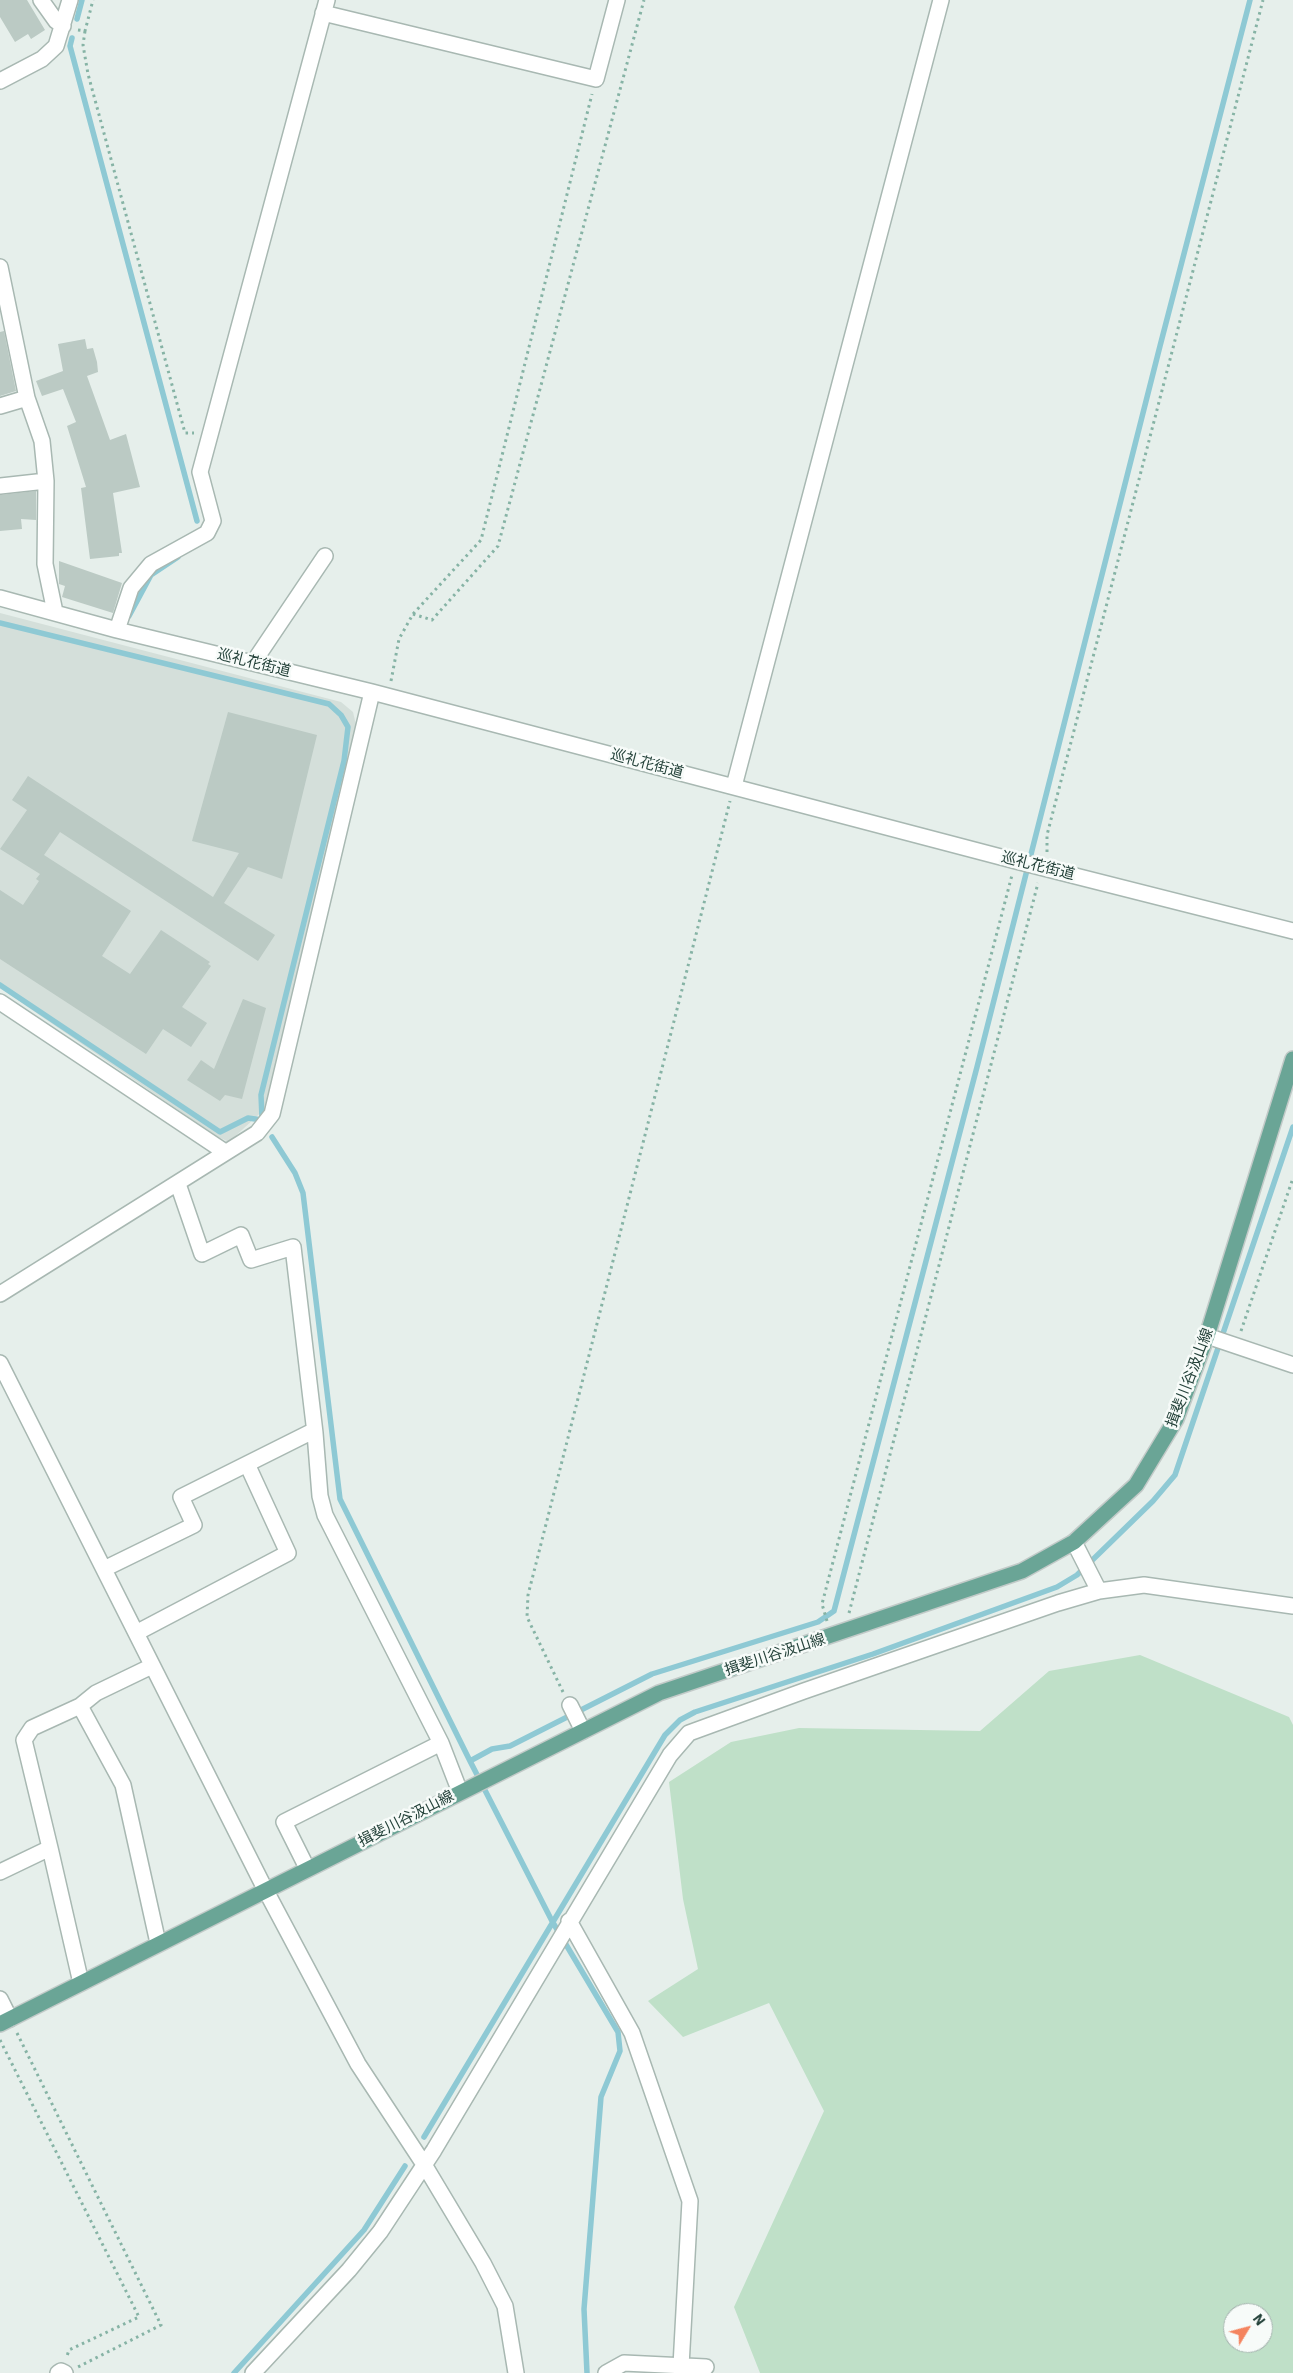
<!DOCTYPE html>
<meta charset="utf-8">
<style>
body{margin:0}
#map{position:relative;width:1293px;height:2373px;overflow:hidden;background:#e6efeb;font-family:"IBM Plex Sans",sans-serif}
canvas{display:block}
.north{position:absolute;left:1223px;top:2303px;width:50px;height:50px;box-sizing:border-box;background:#f7fbf9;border:1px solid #a3b1ad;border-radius:50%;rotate:53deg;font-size:14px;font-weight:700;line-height:20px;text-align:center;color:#24423a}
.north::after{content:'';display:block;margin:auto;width:18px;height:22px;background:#f4845f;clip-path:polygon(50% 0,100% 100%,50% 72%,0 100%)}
</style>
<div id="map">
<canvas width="1293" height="2373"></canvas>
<div class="north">N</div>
</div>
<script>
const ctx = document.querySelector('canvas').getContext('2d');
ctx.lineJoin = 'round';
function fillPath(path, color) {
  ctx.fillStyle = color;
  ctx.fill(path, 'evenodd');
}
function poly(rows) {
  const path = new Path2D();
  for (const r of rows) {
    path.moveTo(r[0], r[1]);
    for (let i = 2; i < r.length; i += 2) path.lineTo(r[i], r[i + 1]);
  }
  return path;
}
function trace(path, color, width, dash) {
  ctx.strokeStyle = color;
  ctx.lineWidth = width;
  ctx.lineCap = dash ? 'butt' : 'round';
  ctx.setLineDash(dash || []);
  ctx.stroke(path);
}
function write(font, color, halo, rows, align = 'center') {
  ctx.font = font + ' "IBM Plex Sans","Noto Sans JP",sans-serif';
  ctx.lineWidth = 5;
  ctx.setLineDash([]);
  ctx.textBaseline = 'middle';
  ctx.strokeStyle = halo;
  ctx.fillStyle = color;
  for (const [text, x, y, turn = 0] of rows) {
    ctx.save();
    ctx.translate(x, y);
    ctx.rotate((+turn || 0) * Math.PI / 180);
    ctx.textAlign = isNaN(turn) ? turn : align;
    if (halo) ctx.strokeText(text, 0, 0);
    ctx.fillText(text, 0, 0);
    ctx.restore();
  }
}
fillPath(poly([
 [0,613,341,702,353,712,358,733,269,1105,229,1142,216,1136,0,988]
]), '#d4dfda');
fillPath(poly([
 [1140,1655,1289,1717,1293,1725,1293,2373,760,2373,734,2307,824,2111,769,2003,683,2037,648,2001,698,1969,683,1899,669,1782,731,1742,799,1728,980,1731,1049,1671],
 [1233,2313,1263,2313,1263,2343,1233,2343]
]), '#bfe0c8');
trace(poly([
 [77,19,82,0],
 [72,38,70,46,197,521],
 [129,616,151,575,178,557],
 [0,623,329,704,341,715,348,727,344,761,261,1095,262,1118],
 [0,985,220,1132,248,1118,262,1120],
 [272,1137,295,1173,303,1193,340,1499,470,1761,552,1921,618,2032,620,2051,601,2097,584,2309,587,2373],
 [470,1761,492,1749,510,1746,652,1674,818,1622,834,1611,977,1067,1160,346,1250,0],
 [424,2137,665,1735,680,1720,695,1712,873,1654,1057,1587,1077,1575,1153,1501,1175,1475,1293,1127],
 [234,2373,364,2230,405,2166]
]), '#8ec9d4', 5.5);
fillPath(poly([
 [0,0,27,0,45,30,31,39,28,34,15,42,0,17],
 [4,331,16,391,0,396,0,332],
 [85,339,87,349,93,348,97,362,98,372,87,376,110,440,126,434,140,487,113,493,122,553,119,553,119,556,90,559,81,488,86,487,67,426,76,422,63,389,42,396,36,381,63,371,58,344],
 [36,491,36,520,21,519,22,529,0,531,0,495],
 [59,561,122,583,113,613,62,597,65,586,59,584],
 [228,712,317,735,282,879,248,867,224,903,275,935,258,961,60,832,44,855,131,911,102,956,130,974,161,930,210,962,208,964,211,966,182,1007,207,1023,191,1047,163,1029,146,1054,0,959,0,890,23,905,39,881,36,879,40,874,0,849,27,810,12,800,28,776,213,897,239,853,192,841],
 [243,999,266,1008,242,1099,225,1095,220,1101,187,1080,201,1060,214,1069]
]), '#bbcac4');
const minor = poly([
 [41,0,56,21,63,26],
 [323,13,596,79,617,0],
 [0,81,42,59,56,46,70,0],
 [0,267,27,398,42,441,46,481,45,564,55,612],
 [0,406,27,398],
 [0,486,46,481],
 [0,598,117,630,372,692,1016,861,1293,931],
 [117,630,131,588,151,564,207,533,213,521,200,472,327,0],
 [253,663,325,556],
 [734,786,941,0],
 [0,1002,225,1152],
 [178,1184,202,1254,241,1235,251,1260,293,1247,315,1433,320,1496,325,1515,441,1743,460,1792],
 [0,1294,257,1133,272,1114,372,692],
 [1207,1336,1293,1365],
 [0,1363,265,1889,358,2064,425,2166,483,2263,505,2306,516,2373],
 [1074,1542,1099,1591],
 [104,1569,194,1525,181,1497,309,1433,315,1433],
 [136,1633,288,1553,247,1464],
 [570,1705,583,1731],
 [80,1706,123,1785,158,1943],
 [50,1848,81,1983],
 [307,1868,284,1822,441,1743],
 [0,1872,50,1848,24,1740,32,1728,80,1706,96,1693,152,1666],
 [569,1921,632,2033,690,2201,681,2366],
 [0,1999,10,2019],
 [58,2373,61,2371,65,2373],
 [253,2373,349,2270,380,2232,434,2150,670,1755,689,1733,804,1691,1058,1603,1099,1591,1144,1585,1293,1606],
 [606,2373,624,2363,706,2367]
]);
const major = poly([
 [0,2024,659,1693,1022,1571,1074,1542,1136,1485,1176,1419,1207,1336,1293,1059]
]);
trace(minor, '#a8b8b2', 18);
trace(major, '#c2cac8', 18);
trace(poly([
 [78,30,85,31,93,0],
 [85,31,83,45,88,74,185,433,194,433],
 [413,614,432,620,498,546,644,0],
 [391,681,399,639,413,614,481,540,592,94],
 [1047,852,1047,835,1263,0],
 [1241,1331,1293,1178],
 [849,1613,1038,883],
 [827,1621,822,1604,1012,875],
 [563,1692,527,1617,528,1595,730,801],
 [17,2033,161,2325,78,2367],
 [0,2040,139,2317,69,2350,67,2356]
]), '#86b3a5', 3, [2.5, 4]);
trace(minor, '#fff', 15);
trace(major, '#6aa596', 15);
write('15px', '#24423a', '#f7fbf9', [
 ["巡礼花街道",254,663,14],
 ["巡礼花街道",647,764,15],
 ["巡礼花街道",1038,866,14],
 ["揖斐川谷汲山線",1190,1378,-69],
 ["揖斐川谷汲山線",775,1655,-18],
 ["揖斐川谷汲山線",406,1819,-27]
]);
</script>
